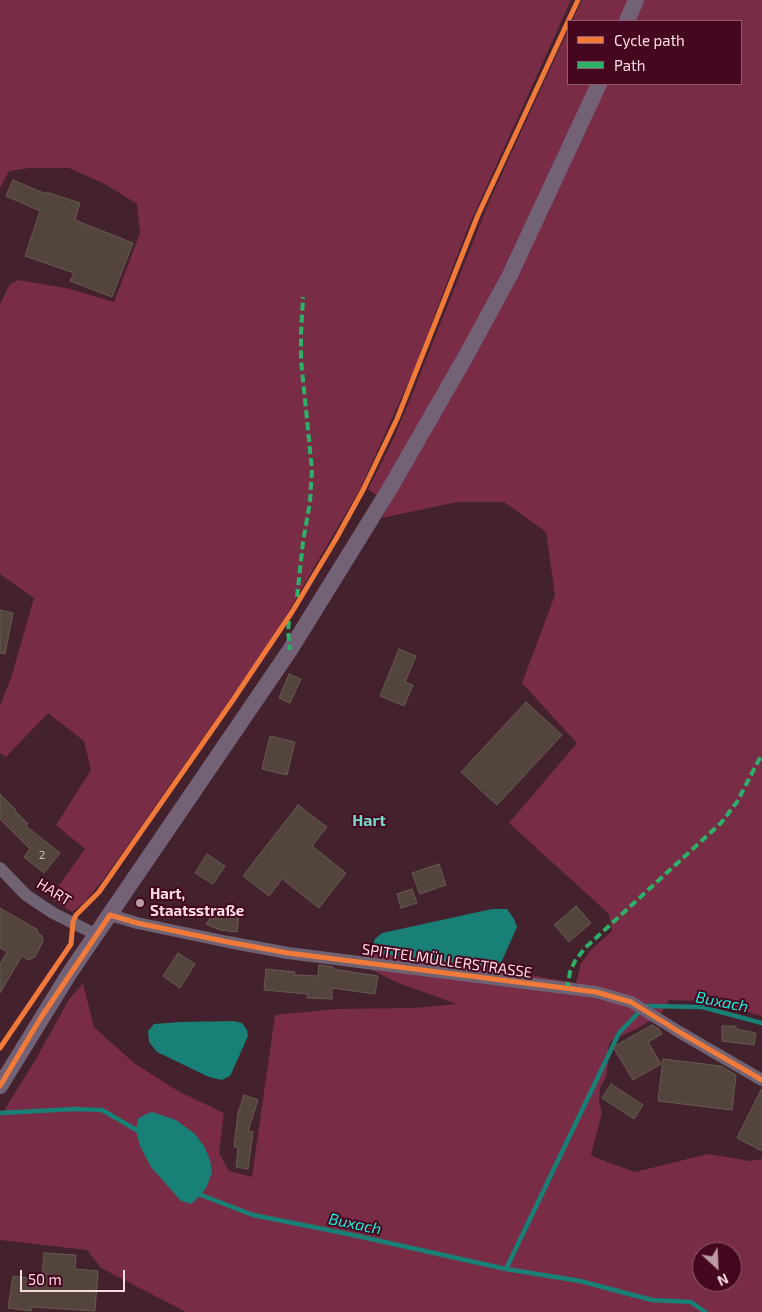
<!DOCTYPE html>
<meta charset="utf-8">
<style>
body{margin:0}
#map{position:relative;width:762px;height:1312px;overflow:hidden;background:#43212d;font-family:"Exo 2",sans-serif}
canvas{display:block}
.legend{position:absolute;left:567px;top:20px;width:175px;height:65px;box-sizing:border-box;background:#45071f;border:1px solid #8e5c6d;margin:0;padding:6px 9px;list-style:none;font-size:15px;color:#fcdbe2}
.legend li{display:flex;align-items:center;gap:10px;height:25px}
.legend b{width:25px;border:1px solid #8e5c6d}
.north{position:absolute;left:692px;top:1242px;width:50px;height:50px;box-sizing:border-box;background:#45071f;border:1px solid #8e5c6d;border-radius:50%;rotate:155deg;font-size:14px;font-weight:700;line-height:20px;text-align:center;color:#fcdbe2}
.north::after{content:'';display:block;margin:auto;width:18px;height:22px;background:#bb9aa3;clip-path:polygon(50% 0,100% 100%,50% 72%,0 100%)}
.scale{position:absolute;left:20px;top:1270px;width:105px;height:22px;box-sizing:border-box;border:2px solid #fcdbe2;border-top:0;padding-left:6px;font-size:15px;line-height:18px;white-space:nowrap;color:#fcdbe2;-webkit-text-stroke:4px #45071f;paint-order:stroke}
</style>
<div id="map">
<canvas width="762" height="1312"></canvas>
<ul class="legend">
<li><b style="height:6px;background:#f17a3a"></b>Cycle path</li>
<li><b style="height:6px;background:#2db169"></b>Path</li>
</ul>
<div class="north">N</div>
<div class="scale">50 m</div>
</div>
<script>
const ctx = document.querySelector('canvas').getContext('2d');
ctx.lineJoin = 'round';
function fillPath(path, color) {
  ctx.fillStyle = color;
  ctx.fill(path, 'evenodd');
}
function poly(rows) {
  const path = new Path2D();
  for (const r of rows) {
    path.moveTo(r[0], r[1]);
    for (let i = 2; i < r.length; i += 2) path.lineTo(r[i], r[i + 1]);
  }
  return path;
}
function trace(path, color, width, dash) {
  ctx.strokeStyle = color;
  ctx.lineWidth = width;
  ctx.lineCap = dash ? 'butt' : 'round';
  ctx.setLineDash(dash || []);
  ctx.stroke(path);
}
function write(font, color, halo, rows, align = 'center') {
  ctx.font = font + ' "Exo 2",sans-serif';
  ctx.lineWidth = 4;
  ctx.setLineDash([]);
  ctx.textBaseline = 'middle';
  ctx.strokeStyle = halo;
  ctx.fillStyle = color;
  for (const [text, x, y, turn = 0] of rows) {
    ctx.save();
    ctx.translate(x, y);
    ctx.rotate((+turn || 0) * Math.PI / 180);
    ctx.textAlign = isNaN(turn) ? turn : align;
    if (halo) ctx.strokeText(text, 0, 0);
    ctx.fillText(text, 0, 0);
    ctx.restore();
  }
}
fillPath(poly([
 [0,0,571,0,467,230,413,372,360,489,287,614,257,661,106,876,85,902,72,912,50,898,85,849,56,825,91,770,84,741,48,713,6,757,0,753,0,706,12,675,34,598,0,574,0,304,10,284,18,280,66,288,114,302,140,233,137,204,105,184,69,168,30,168,9,171,0,188],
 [582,0,629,0,620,21,572,21],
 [644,0,762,0,762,1016,704,1001,669,1000,661,1014,638,1028,611,1041,608,1048,608,1064,606,1077,600,1088,599,1102,602,1113,591,1154,594,1157,635,1172,708,1154,750,1161,762,1159,762,1312,186,1312,101,1268,87,1250,0,1240,0,1117,36,1059,68,1001,83,983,94,1027,134,1063,178,1091,224,1113,219,1153,229,1171,252,1177,275,1015,336,1009,413,1008,457,1004,398,983,364,966,366,953,371,950,380,954,493,966,498,965,530,975,576,983,581,963,592,949,612,931,609,914,509,823,577,743,522,683,555,595,546,532,504,502,457,502,382,518,593,116,607,84,741,84,741,21,635,21],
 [702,1252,732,1252,732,1282,702,1282],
 [568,30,568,84,593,84,488,304,381,493,376,495,368,489,391,444,409,402,489,202]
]), '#792c45');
fillPath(poly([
 [492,909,507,909,514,919,517,927,501,963,498,965,493,967,380,954,371,950,375,939,382,933],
 [233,1021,242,1023,247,1030,248,1036,232,1072,230,1076,222,1080,209,1077,157,1052,149,1042,148,1031,154,1024,181,1022],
 [152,1112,176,1120,195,1134,204,1146,210,1160,212,1172,207,1186,201,1195,191,1204,181,1201,151,1167,140,1146,136,1130,138,1119,144,1115]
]), '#188076');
trace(poly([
 [647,1006,702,1007,762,1023],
 [0,1113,74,1109,102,1110,140,1132],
 [199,1192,201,1195,253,1215,353,1235,506,1269,580,1281,652,1300,691,1302,705,1312],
 [506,1269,619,1033,639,1012]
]), '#188076', 4.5);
const building = poly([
 [13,180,46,194,46,192,80,203,75,220,133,243,112,297,70,281,74,273,25,256,40,211,6,196,13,180],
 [0,610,13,613,5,654,0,653,0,610],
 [399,649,416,656,405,682,413,685,404,706,380,696,399,649],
 [289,674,301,679,290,703,279,698,289,674],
 [526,702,562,735,497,805,461,772,526,702],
 [270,736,295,742,287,775,262,769,270,736],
 [0,794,16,810,15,811,28,824,26,826,60,853,44,873,24,857,30,849,0,819,0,794],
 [298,805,327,827,312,846,346,873,319,908,282,879,269,896,243,876,298,805],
 [207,854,225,866,213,884,195,873,207,854],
 [439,864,446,885,420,894,412,873,439,864],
 [412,889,417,903,401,908,397,894,412,889],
 [576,906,591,923,569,942,554,925,576,906],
 [0,908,38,930,37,932,42,936,43,941,35,957,28,960,22,956,0,993,0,964,7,952,0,948,0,908],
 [215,912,239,914,237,932,220,930,206,924,215,912],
 [178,953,195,964,180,988,163,976,178,953],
 [319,965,333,967,333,969,378,976,375,994,332,988,332,999,307,998,307,994,264,990,266,969,295,972,294,975,318,976,319,965],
 [652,1025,659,1029,662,1034,648,1042,661,1064,633,1080,613,1047,652,1025],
 [722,1026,736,1026,736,1029,756,1033,754,1045,722,1041,722,1026],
 [663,1059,721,1066,736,1075,732,1110,658,1101,663,1059],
 [611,1084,643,1105,634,1119,602,1098,611,1084],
 [762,1088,762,1151,737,1138,762,1088],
 [244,1095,258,1100,248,1131,253,1132,248,1169,236,1167,238,1148,234,1147,238,1113,244,1095],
 [44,1253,76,1255,75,1269,98,1271,95,1311,32,1307,31,1311,8,1308,13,1276,42,1280,44,1253]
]);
fillPath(building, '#53453e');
trace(building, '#665b53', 1);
trace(poly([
 [0,868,26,895,53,913,97,935],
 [110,915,137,923,228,942,288,953,596,992,631,1002,681,1033,762,1080]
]), '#6e6273', 12);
trace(poly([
 [627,21,636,0],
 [0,1086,69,974,290,650,389,490,466,356,510,275,599,84]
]), '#736275', 16);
trace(poly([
 [297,597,303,542,310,502,312,470,301,360,301,334,303,297],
 [289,621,288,631,290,650],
 [567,990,570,972,575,961,585,948,721,823,737,802,762,754]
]), '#2db169', 4, [8, 4]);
trace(poly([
 [0,1048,71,944,73,922,76,915,99,892,233,700,292,612,336,539,363,490,397,419,478,215,578,0],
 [0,1086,40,1019,110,915,137,923,228,942,288,953,596,992,631,1002,681,1033,762,1080]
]), '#f17a3a', 5);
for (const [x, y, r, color] of [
 [140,903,5,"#bb9aa3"]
]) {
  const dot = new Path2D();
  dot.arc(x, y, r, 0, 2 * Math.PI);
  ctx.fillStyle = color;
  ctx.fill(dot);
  trace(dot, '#45071f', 2);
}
write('12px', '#d2b6b9', null, [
 ["2",42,855]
]);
write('15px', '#fcdbe2', '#45071f', [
 ["HART",54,892,32],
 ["SPITTELMÜLLERSTRASSE",447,961,8]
]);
write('bold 15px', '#fcdbe2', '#45071f', [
 ["Hart,",150,894],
 ["Staatsstraße",150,911]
], 'left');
write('bold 16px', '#73dbcc', '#45071f', [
 ["Hart",369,821]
]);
write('italic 16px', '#12f0db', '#45071f', [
 ["Buxach",722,1002,11],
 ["Buxach",355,1224,12]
]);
</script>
